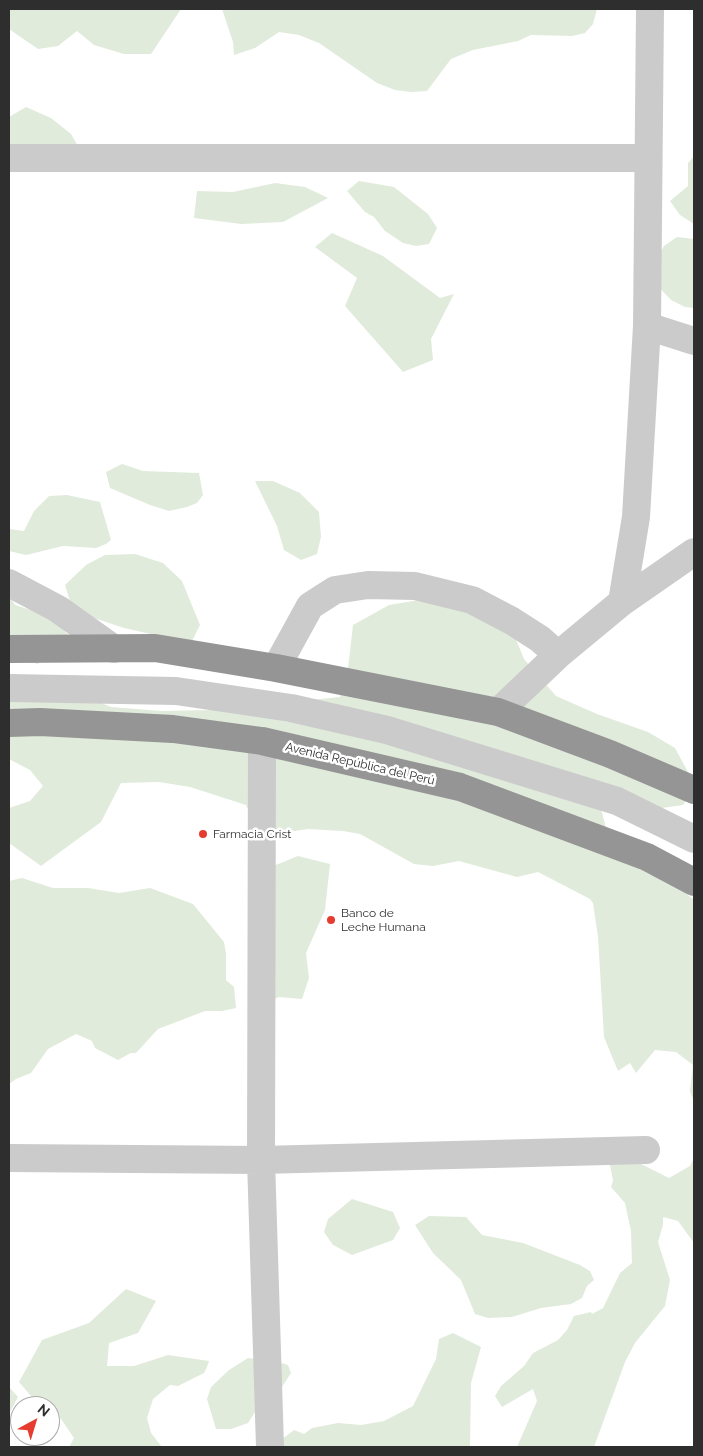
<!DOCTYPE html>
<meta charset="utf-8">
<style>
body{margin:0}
#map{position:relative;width:703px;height:1456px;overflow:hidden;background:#fff;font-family:Raleway,sans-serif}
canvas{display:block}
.frame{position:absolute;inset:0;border:10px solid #2e2e2e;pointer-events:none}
.north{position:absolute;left:10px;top:1396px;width:50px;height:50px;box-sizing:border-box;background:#fff;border:1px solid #ababab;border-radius:50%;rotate:39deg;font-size:14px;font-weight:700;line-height:20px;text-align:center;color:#2e2e2e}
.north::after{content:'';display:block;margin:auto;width:18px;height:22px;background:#e53c2f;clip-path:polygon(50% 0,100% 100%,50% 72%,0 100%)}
</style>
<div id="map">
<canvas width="703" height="1456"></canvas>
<div class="frame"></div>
<div class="north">N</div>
</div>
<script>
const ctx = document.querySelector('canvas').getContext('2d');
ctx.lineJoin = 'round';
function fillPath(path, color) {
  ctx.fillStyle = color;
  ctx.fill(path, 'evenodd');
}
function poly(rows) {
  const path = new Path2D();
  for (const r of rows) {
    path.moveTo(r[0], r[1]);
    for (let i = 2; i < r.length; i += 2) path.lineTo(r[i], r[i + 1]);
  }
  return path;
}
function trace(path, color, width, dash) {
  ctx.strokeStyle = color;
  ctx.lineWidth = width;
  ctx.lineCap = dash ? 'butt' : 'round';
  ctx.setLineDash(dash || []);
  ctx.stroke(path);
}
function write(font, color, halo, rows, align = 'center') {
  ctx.font = font + ' Raleway,sans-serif';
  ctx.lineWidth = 5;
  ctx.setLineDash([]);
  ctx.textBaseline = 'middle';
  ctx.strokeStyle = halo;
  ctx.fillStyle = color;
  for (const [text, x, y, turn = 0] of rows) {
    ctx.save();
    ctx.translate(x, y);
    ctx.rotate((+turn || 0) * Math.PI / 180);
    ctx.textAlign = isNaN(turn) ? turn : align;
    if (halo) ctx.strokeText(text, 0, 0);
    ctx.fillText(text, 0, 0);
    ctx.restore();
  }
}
fillPath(poly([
 [9,9,181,9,151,54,124,54,94,45,77,31,58,46,38,49,9,29],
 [222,9,597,9,593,24,585,33,572,36,531,35,518,41,473,50,451,59,427,91,411,92,395,90,377,83,319,43,299,35,279,32,255,48,234,55,233,42],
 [26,107,51,118,71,134,82,153,9,167,9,117],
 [694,156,694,224,680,215,670,201,688,186,688,163],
 [359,181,394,187,428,214,437,228,429,244,416,246,403,243,385,231,374,217,365,212,347,191],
 [275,183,305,187,328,198,283,222,241,224,194,218,197,191,233,192],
 [332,233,383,256,440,298,454,294,431,339,433,360,403,372,345,306,357,278,315,247],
 [677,237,694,239,694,308,685,307,671,300,654,282,650,270,664,246],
 [122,464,143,471,199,473,203,495,197,503,187,507,169,511,150,505,110,488,106,472],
 [255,481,273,481,300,493,319,512,321,537,317,554,301,560,284,550,277,526],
 [67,495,100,502,111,540,106,544,96,548,63,546,26,555,9,551,9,529,24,531,34,511,49,496],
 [135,554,163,563,182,581,200,625,191,643,124,628,73,611,65,585,86,565,105,555],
 [9,595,15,605,50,616,69,636,51,648,38,664,9,657],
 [431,598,511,627,524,659,556,696,597,714,648,732,675,748,694,783,694,790,683,805,655,809,599,801,606,828,694,900,694,1102,690,1091,693,1065,676,1052,655,1050,636,1073,630,1063,618,1071,604,1037,598,937,593,903,590,899,538,872,517,877,459,861,433,866,414,864,360,834,343,831,308,829,267,835,257,829,246,805,190,787,159,782,121,783,101,822,41,866,9,843,9,808,30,801,43,786,30,770,9,759,9,689,79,694,111,707,162,711,212,710,340,697,347,677,353,625,389,605],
 [298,856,330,864,325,910,306,953,309,978,302,999,279,997,269,1001,271,867],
 [22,878,53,888,88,888,119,893,150,888,193,904,224,942,226,953,226,980,234,987,236,1008,222,1011,205,1011,158,1029,136,1053,131,1053,118,1060,95,1048,92,1041,76,1034,48,1049,31,1073,16,1079,9,1084,9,881],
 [694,1158,694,1243,678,1221,663,1217,663,1225,658,1242,670,1280,665,1306,635,1343,625,1362,594,1447,517,1447,537,1401,533,1389,502,1407,495,1396,501,1386,524,1366,533,1353,558,1340,567,1330,574,1316,591,1312,592,1314,603,1308,620,1273,632,1263,631,1231,625,1203,611,1187,613,1181,610,1165,624,1159,641,1164,669,1178,690,1166],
 [352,1199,393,1212,400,1228,393,1240,352,1255,333,1245,324,1232,328,1219],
 [429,1216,466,1217,482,1235,523,1243,580,1265,590,1271,594,1280,587,1286,582,1298,571,1304,541,1308,512,1317,488,1318,475,1314,461,1280,433,1253,415,1225],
 [126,1289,156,1301,138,1333,109,1343,107,1366,134,1366,168,1355,209,1361,207,1367,204,1373,178,1386,170,1385,153,1399,147,1418,151,1433,162,1447,69,1447,74,1438,61,1419,50,1411,50,1406,42,1406,36,1402,19,1382,42,1340,89,1323],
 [453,1333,481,1347,471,1383,470,1447,272,1447,294,1430,304,1434,312,1428,338,1423,361,1425,384,1421,413,1406,436,1359,439,1339],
 [248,1358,275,1361,288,1365,291,1373,282,1387,255,1412,248,1423,231,1429,216,1429,207,1399,211,1387,229,1370],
 [9,1387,18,1397,9,1414]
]), '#e1ebdb');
trace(poly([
 [9,158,648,158],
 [647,326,694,341],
 [9,583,58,609,114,649],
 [622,602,636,517,647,326,650,9],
 [276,668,310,606,335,590,368,585,415,586,472,600,512,621,540,639,558,655],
 [9,688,176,691,291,708,387,730,617,801,694,839],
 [498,712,558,655,622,602,694,552],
 [262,741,261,1160,270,1447],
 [9,1158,261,1160,646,1150]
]), '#cbcbcb', 28);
trace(poly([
 [9,649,155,648,276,668,498,712,610,754,694,790],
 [9,723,40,722,173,729,262,741,460,787,647,857,694,882]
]), '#959595', 28);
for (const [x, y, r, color] of [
 [203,834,5,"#e53c2f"],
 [331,920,5,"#e53c2f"]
]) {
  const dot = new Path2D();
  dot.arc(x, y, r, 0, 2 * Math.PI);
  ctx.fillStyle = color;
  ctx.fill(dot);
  trace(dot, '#fff', 2);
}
write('12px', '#2e2e2e', '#fff', [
 ["Avenida República del Perú",360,764,13]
]);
write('12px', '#2e2e2e', '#fff', [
 ["Farmacia Crist",213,834],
 ["Banco de",341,913],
 ["Leche Humana",341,927]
], 'left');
</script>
